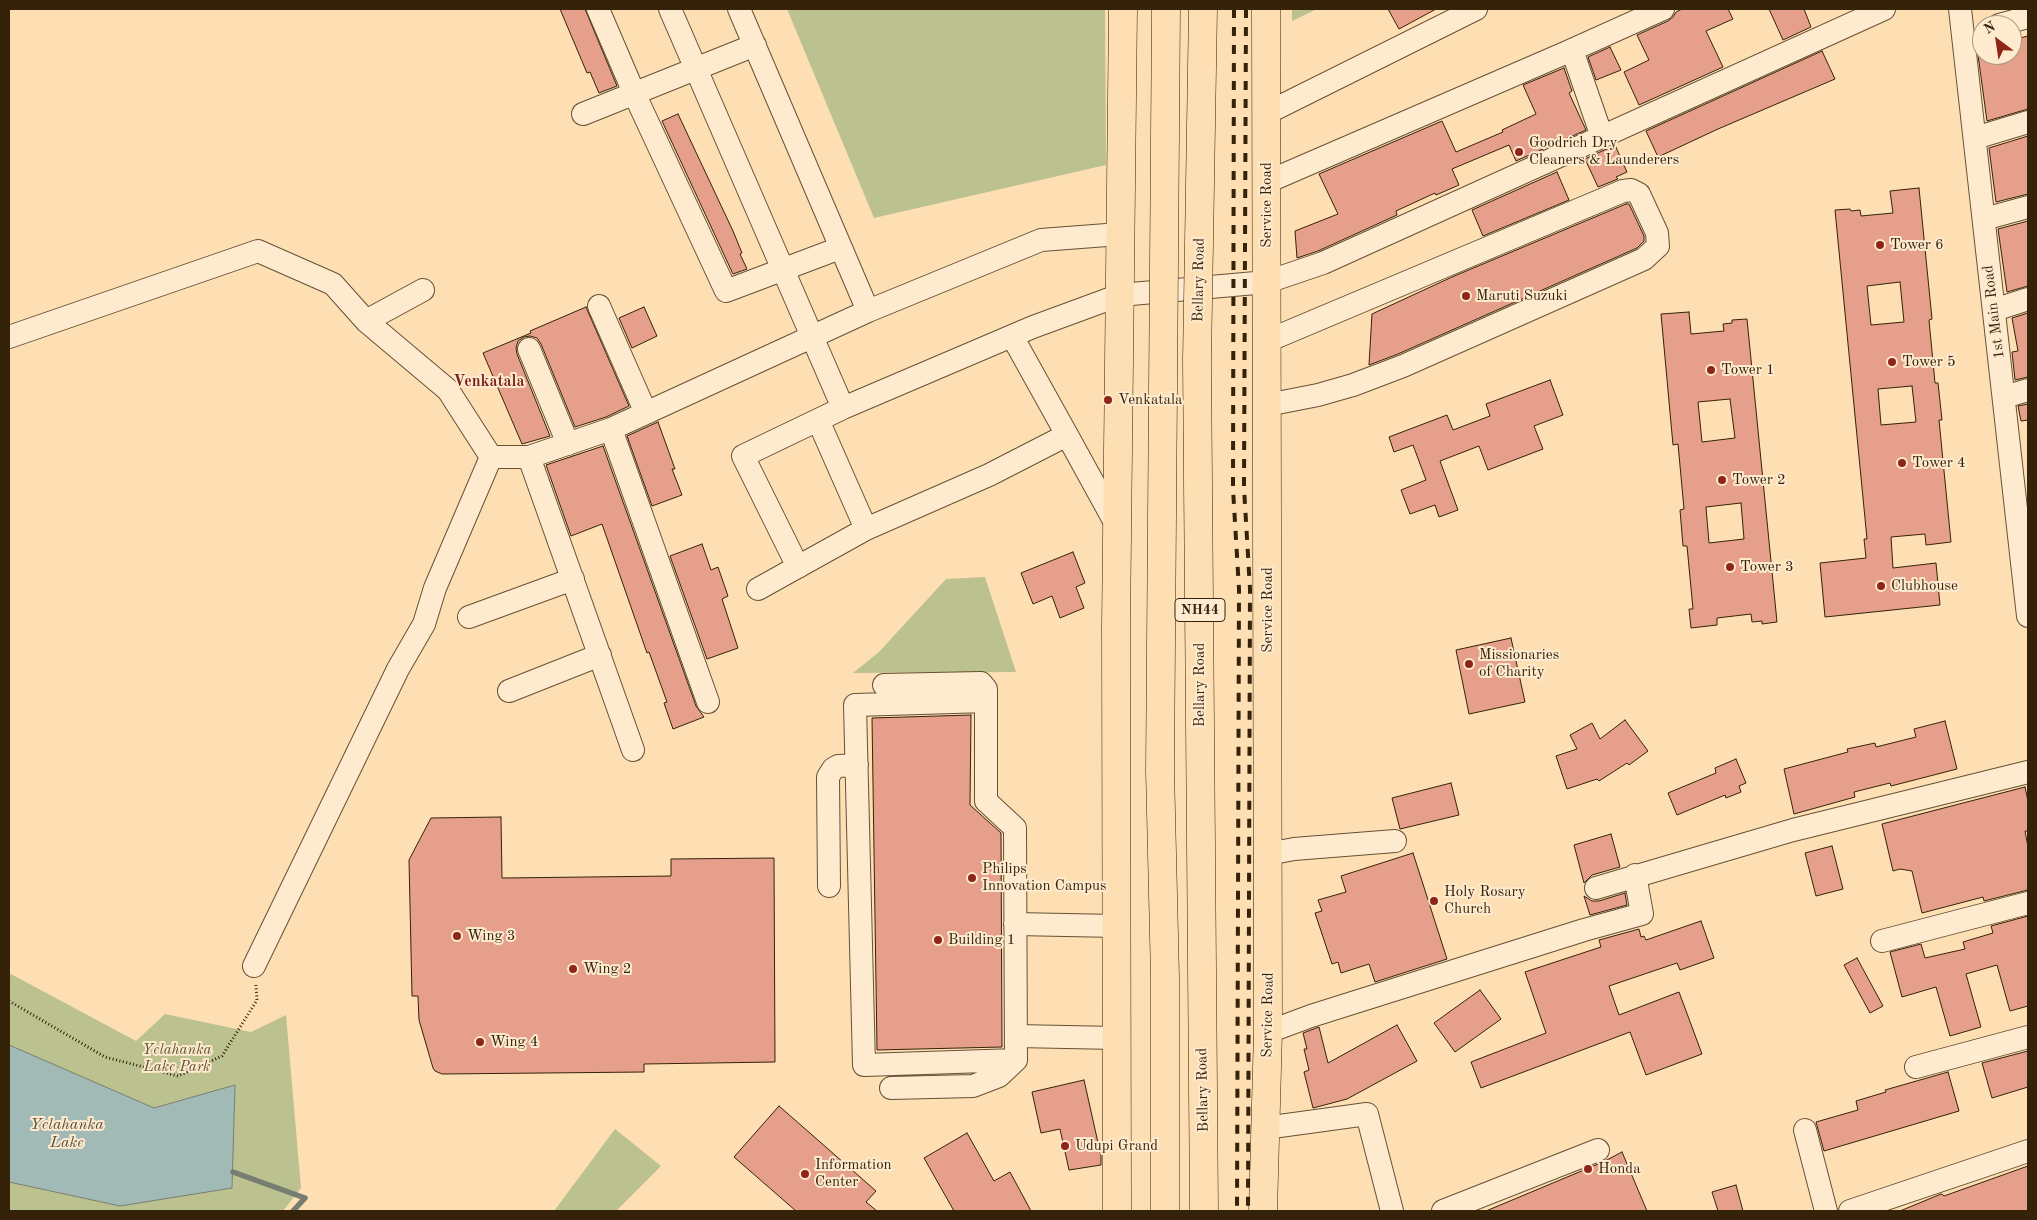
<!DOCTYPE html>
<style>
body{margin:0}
#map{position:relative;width:2037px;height:1220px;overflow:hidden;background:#fddfb3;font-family:"Old Standard TT",serif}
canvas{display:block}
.frame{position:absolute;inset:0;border:10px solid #342209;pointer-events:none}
.north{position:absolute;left:1972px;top:15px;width:50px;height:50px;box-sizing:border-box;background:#feeace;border:1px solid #ad9a7f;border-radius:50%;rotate:329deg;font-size:14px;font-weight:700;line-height:20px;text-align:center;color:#342209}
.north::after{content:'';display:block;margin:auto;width:18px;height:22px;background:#8f2418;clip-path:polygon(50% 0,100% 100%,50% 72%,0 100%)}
</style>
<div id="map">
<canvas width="2037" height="1220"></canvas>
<div class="frame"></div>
<div class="north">N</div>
</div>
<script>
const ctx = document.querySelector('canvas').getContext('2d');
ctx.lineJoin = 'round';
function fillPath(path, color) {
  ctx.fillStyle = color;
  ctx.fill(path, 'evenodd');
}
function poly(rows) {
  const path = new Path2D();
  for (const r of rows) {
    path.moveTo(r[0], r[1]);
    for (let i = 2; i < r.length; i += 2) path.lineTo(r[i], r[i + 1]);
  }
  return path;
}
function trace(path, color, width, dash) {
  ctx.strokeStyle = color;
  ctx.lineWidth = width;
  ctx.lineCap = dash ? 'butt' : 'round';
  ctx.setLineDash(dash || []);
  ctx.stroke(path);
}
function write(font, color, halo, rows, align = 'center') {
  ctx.font = font + ' "Old Standard TT",serif';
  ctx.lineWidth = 4;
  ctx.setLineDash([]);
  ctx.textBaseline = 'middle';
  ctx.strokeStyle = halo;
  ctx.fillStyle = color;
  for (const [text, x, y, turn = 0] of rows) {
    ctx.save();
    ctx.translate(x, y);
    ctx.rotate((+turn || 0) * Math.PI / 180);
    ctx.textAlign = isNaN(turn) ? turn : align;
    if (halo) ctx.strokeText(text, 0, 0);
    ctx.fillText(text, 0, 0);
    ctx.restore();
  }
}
fillPath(poly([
 [787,9,1105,9,1106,165,874,218],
 [1292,9,1317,9,1292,21],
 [985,577,1016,672,853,673,879,652,946,579],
 [9,973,136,1041,165,1014,251,1032,286,1015,301,1188,283,1211,9,1211,9,1182,120,1206,232,1188,235,1085,154,1108,9,1045],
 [615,1129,661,1166,616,1211,554,1211]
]), '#bcc28f');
const water = poly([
 [9,1045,154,1108,235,1085,232,1188,120,1206,9,1182,9,1045]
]);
fillPath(water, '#a2bab6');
trace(water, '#767d71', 1);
trace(poly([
 [233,1172,305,1198,293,1211]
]), '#767d71', 5.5);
const building = poly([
 [560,9,585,9,617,86,599,93,590,72,587,73,560,9],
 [1388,9,1436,9,1399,29,1388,9],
 [1682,9,1728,9,1733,19,1706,31,1723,67,1639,105,1624,72,1649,60,1637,35,1668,21,1673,17,1676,12,1682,9],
 [1769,9,1804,9,1811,27,1783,40,1769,9],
 [2028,36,2028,109,1987,121,1978,55,2012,55,2012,40,2028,36],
 [1610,47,1621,70,1596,80,1588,57,1610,47],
 [1822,51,1835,79,1718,129,1658,157,1646,131,1822,51],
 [1564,68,1572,91,1569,93,1586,130,1516,161,1509,145,1452,169,1459,185,1436,195,1435,193,1396,211,1397,215,1318,251,1297,258,1295,231,1338,214,1319,174,1442,121,1456,152,1503,132,1502,130,1536,114,1523,85,1564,68],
 [678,114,733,231,742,253,740,254,747,269,733,274,662,121,678,114],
 [2028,136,2028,194,1996,202,1989,148,2028,136],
 [1615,145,1627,172,1616,177,1618,179,1598,187,1585,159,1615,145],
 [1557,172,1569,200,1483,236,1472,210,1557,172],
 [1919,188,1932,319,1929,320,1935,383,1938,383,1942,420,1939,420,1951,542,1926,545,1925,534,1891,537,1893,568,1936,563,1940,605,1825,617,1820,563,1866,558,1864,539,1867,539,1835,210,1850,209,1851,211,1860,210,1861,216,1893,213,1890,191,1919,188],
 [1900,282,1904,322,1871,325,1867,286,1900,282],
 [1912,386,1916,422,1881,425,1878,389,1912,386],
 [1626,204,1629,204,1644,236,1644,241,1637,248,1398,354,1369,365,1372,314,1452,277,1626,204],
 [2028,221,2028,286,2007,292,1998,229,2028,221],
 [586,307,629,406,606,417,575,427,541,344,537,338,530,336,524,337,518,341,516,348,517,354,550,436,522,444,483,353,531,333,530,331,586,307],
 [644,307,657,336,632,348,619,318,644,307],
 [1689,312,1691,334,1724,331,1723,324,1732,323,1732,320,1747,319,1777,622,1762,624,1762,621,1752,622,1751,614,1717,618,1717,625,1691,628,1689,609,1693,609,1687,546,1683,546,1680,510,1684,509,1678,444,1673,445,1661,314,1689,312],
 [1730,399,1735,438,1702,442,1698,402,1730,399],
 [1741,503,1744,539,1709,543,1706,507,1741,503],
 [2028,313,2028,377,2015,380,2012,352,2018,351,2012,318,2028,313],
 [1550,380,1563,415,1534,426,1543,449,1488,470,1479,446,1440,461,1458,510,1439,517,1435,505,1410,514,1401,490,1426,480,1413,445,1394,452,1389,437,1447,415,1453,430,1490,416,1486,404,1550,380],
 [2028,404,2028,420,2021,421,2018,406,2028,404],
 [658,422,675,469,672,469,682,495,652,506,627,436,658,422],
 [603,446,696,706,704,717,673,729,664,703,667,702,649,652,647,653,602,524,571,536,546,465,603,446],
 [702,544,711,570,718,567,728,596,722,599,738,648,707,659,670,556,702,544],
 [1073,552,1085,583,1076,587,1084,608,1060,618,1052,596,1033,604,1021,573,1073,552],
 [1511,638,1525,702,1469,714,1456,650,1511,638],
 [971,715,970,805,1001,833,1002,1047,877,1050,872,718,971,715],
 [1625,720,1648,751,1629,765,1627,763,1599,781,1597,779,1567,789,1556,756,1577,749,1570,735,1592,723,1600,739,1625,720],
 [1945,721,1957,769,1891,786,1890,783,1854,792,1855,797,1794,814,1784,769,1848,752,1847,749,1875,743,1876,747,1916,737,1914,729,1945,721],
 [1736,759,1746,783,1739,786,1741,792,1726,798,1725,795,1677,815,1668,793,1716,773,1715,768,1736,759],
 [1451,783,1459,815,1400,829,1392,798,1451,783],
 [2025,787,2028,801,2028,831,2025,831,2028,847,2028,890,1984,901,1983,897,1922,913,1912,871,1900,869,1893,871,1882,824,2025,787],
 [501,817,502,878,671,876,671,859,774,858,775,1062,644,1064,644,1072,442,1074,435,1071,433,1068,419,1020,418,996,412,996,409,860,431,818,501,817],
 [1611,834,1620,867,1592,875,1584,883,1574,845,1611,834],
 [1832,846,1843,889,1816,896,1805,853,1832,846],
 [1413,853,1447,959,1375,982,1369,964,1341,973,1338,962,1332,964,1315,913,1322,911,1318,900,1346,892,1341,876,1413,853],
 [1625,893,1627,905,1590,915,1584,896,1592,901,1599,901,1625,893],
 [2028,916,2028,1006,2010,1011,1997,965,1966,974,1981,1027,1950,1036,1936,987,1902,997,1890,952,1921,944,1925,958,1965,949,1963,942,1993,933,1991,926,2028,916],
 [1701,921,1714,958,1680,970,1677,963,1609,986,1619,1015,1679,992,1702,1054,1646,1075,1630,1032,1481,1088,1471,1062,1546,1033,1525,972,1601,947,1599,940,1639,929,1641,937,1644,936,1646,940,1701,921],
 [1857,958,1883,1006,1870,1013,1844,965,1857,958],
 [1480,990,1501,1019,1455,1052,1434,1023,1480,990],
 [1397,1025,1417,1061,1347,1099,1313,1108,1304,1072,1309,1070,1304,1049,1307,1049,1303,1033,1319,1027,1328,1063,1397,1025],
 [2028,1051,2028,1087,1992,1098,1982,1063,2028,1051],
 [1948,1072,1959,1111,1824,1151,1816,1122,1858,1110,1856,1101,1886,1092,1885,1090,1948,1072],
 [1084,1080,1101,1156,1101,1165,1069,1170,1060,1129,1041,1133,1032,1092,1084,1080],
 [779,1106,876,1191,866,1202,877,1211,796,1211,734,1157,779,1106],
 [967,1133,994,1181,1010,1172,1031,1211,954,1211,924,1158,967,1133],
 [1622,1152,1647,1211,1486,1211,1603,1162,1622,1152],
 [2028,1166,2028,1211,1900,1211,1941,1194,1942,1194,1944,1196,2028,1166],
 [1736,1185,1743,1211,1718,1211,1712,1192,1736,1185]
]);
fillPath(building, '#e59f8b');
trace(building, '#342209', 1);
const minor = poly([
 [598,9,634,93,726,291,840,248],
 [670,9,843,408,1033,327,1120,295,1267,282,1323,263,1884,9],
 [739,9,868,311],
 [1960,9,2028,616],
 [1999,25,2028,17],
 [1572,50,1602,137],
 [1267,113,1476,9],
 [583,114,755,45],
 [1975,138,2028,122],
 [1267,182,1565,53,1663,9],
 [1984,219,2028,207],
 [599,306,646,413],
 [1994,310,2028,299],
 [366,321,423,290],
 [9,337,258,251,333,284,366,321,448,390,491,457,529,457,611,429,868,311,1041,240,1120,234],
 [1267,341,1623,191,1631,190,1639,194,1657,233,1658,246,1644,259,1403,366,1353,385,1318,395,1267,405],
 [529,349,568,444],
 [2004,397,2028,390],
 [818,420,866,529],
 [611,429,708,702],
 [1067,435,1117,526],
 [529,457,633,750],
 [798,567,743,456,843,408],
 [758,589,866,529,989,475,1067,435,1012,336],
 [469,617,573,579],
 [884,685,981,683,986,689,986,701],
 [509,691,600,655],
 [1268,854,1294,849,1395,841],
 [829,886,828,777,833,769,838,766,857,765],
 [1596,888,1793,830,2028,772],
 [1015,924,1117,926],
 [1882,941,2028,903],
 [254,966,398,669,424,624,435,588,491,457],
 [1268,1032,1311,1016,1584,930,1642,914,1635,875],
 [1016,1036,1117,1038],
 [1916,1067,2028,1037],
 [891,1088,973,1086,999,1076,1016,1060,1015,828,986,801,986,701,855,705,864,1065,1016,1060],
 [1265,1128,1367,1114,1392,1211],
 [1805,1130,1826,1211],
 [1443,1211,1598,1150],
 [1850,1211,2028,1151]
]);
const major = poly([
 [1117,1211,1116,626,1123,9],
 [1263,1211,1268,1032,1266,9]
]);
trace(minor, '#665134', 24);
trace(major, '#342209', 29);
trace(poly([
 [9,1001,105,1057,178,1076,222,1056,257,1000,256,985]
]), '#342209', 3, [1, 2.5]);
trace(minor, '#feeace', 22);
trace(major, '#fddfb3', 28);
trace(poly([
 [1234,9,1233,489,1239,589,1237,1211],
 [1246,9,1244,488,1250,589,1248,1211]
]), '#342209', 4, [9, 9]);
const highwayBridge = poly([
 [1203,9,1197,360,1204,1211],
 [1165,1211,1165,977,1160,771,1166,9]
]);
trace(highwayBridge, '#342209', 29, []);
trace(highwayBridge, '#fddfb3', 28);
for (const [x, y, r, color] of [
 [1519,152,5,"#8f2418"],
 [1880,245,5,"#8f2418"],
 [1466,296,5,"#8f2418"],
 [1892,362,5,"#8f2418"],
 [1711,370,5,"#8f2418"],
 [1108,400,5,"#8f2418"],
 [1902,463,5,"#8f2418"],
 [1722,480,5,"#8f2418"],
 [1730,567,5,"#8f2418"],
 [1881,586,5,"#8f2418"],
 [1469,664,5,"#8f2418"],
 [972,878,5,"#8f2418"],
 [1434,901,5,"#8f2418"],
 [457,936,5,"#8f2418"],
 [938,940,5,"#8f2418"],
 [573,969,5,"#8f2418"],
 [480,1042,5,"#8f2418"],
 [1065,1146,5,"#8f2418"],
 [1588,1169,5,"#8f2418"],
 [805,1174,5,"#8f2418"]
]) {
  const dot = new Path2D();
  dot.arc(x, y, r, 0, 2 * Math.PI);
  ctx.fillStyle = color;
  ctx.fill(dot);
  trace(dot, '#feeace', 2);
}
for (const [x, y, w] of [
 [1200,610,50]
]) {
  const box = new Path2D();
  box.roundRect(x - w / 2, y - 11.5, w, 23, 4);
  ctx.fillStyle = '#feeace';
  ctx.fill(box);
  trace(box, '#342209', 1);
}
write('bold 14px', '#342209', null, [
 ["NH44",1200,610]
]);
write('15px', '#342209', '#feeace', [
 ["Goodrich Dry",1529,143],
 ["Cleaners & Launderers",1529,160],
 ["Tower 6",1890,245],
 ["Maruti Suzuki",1476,296],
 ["Tower 5",1902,362],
 ["Tower 1",1721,370],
 ["Venkatala",1118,400],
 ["Tower 4",1912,463],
 ["Tower 2",1732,480],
 ["Tower 3",1740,567],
 ["Clubhouse",1891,586],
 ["Missionaries",1479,655],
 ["of Charity",1479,672],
 ["Philips",982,869],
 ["Innovation Campus",982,886],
 ["Holy Rosary",1444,892],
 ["Church",1444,909],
 ["Wing 3",467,936],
 ["Building 1",948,940],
 ["Wing 2",583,969],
 ["Wing 4",490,1042],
 ["Udupi Grand",1075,1146],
 ["Information",815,1165],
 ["Center",815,1182],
 ["Honda",1598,1169]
], 'left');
write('15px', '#342209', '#feeace', [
 ["Service Road",1267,205,-90],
 ["Bellary Road",1199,280,-89],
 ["1st Main Road",1994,312,-97],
 ["Service Road",1268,610,-90],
 ["Bellary Road",1200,685,-90],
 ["Service Road",1268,1015,-89],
 ["Bellary Road",1203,1090,-91]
]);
write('italic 15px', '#5d5231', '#feeace', [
 ["Yelahanka",177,1050],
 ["Lake Park",177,1067]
]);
write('bold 16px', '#7a1f14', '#feeace', [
 ["Venkatala",489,382]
]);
write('italic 16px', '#55503d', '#feeace', [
 ["Yelahanka",67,1125],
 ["Lake",67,1143]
]);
</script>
